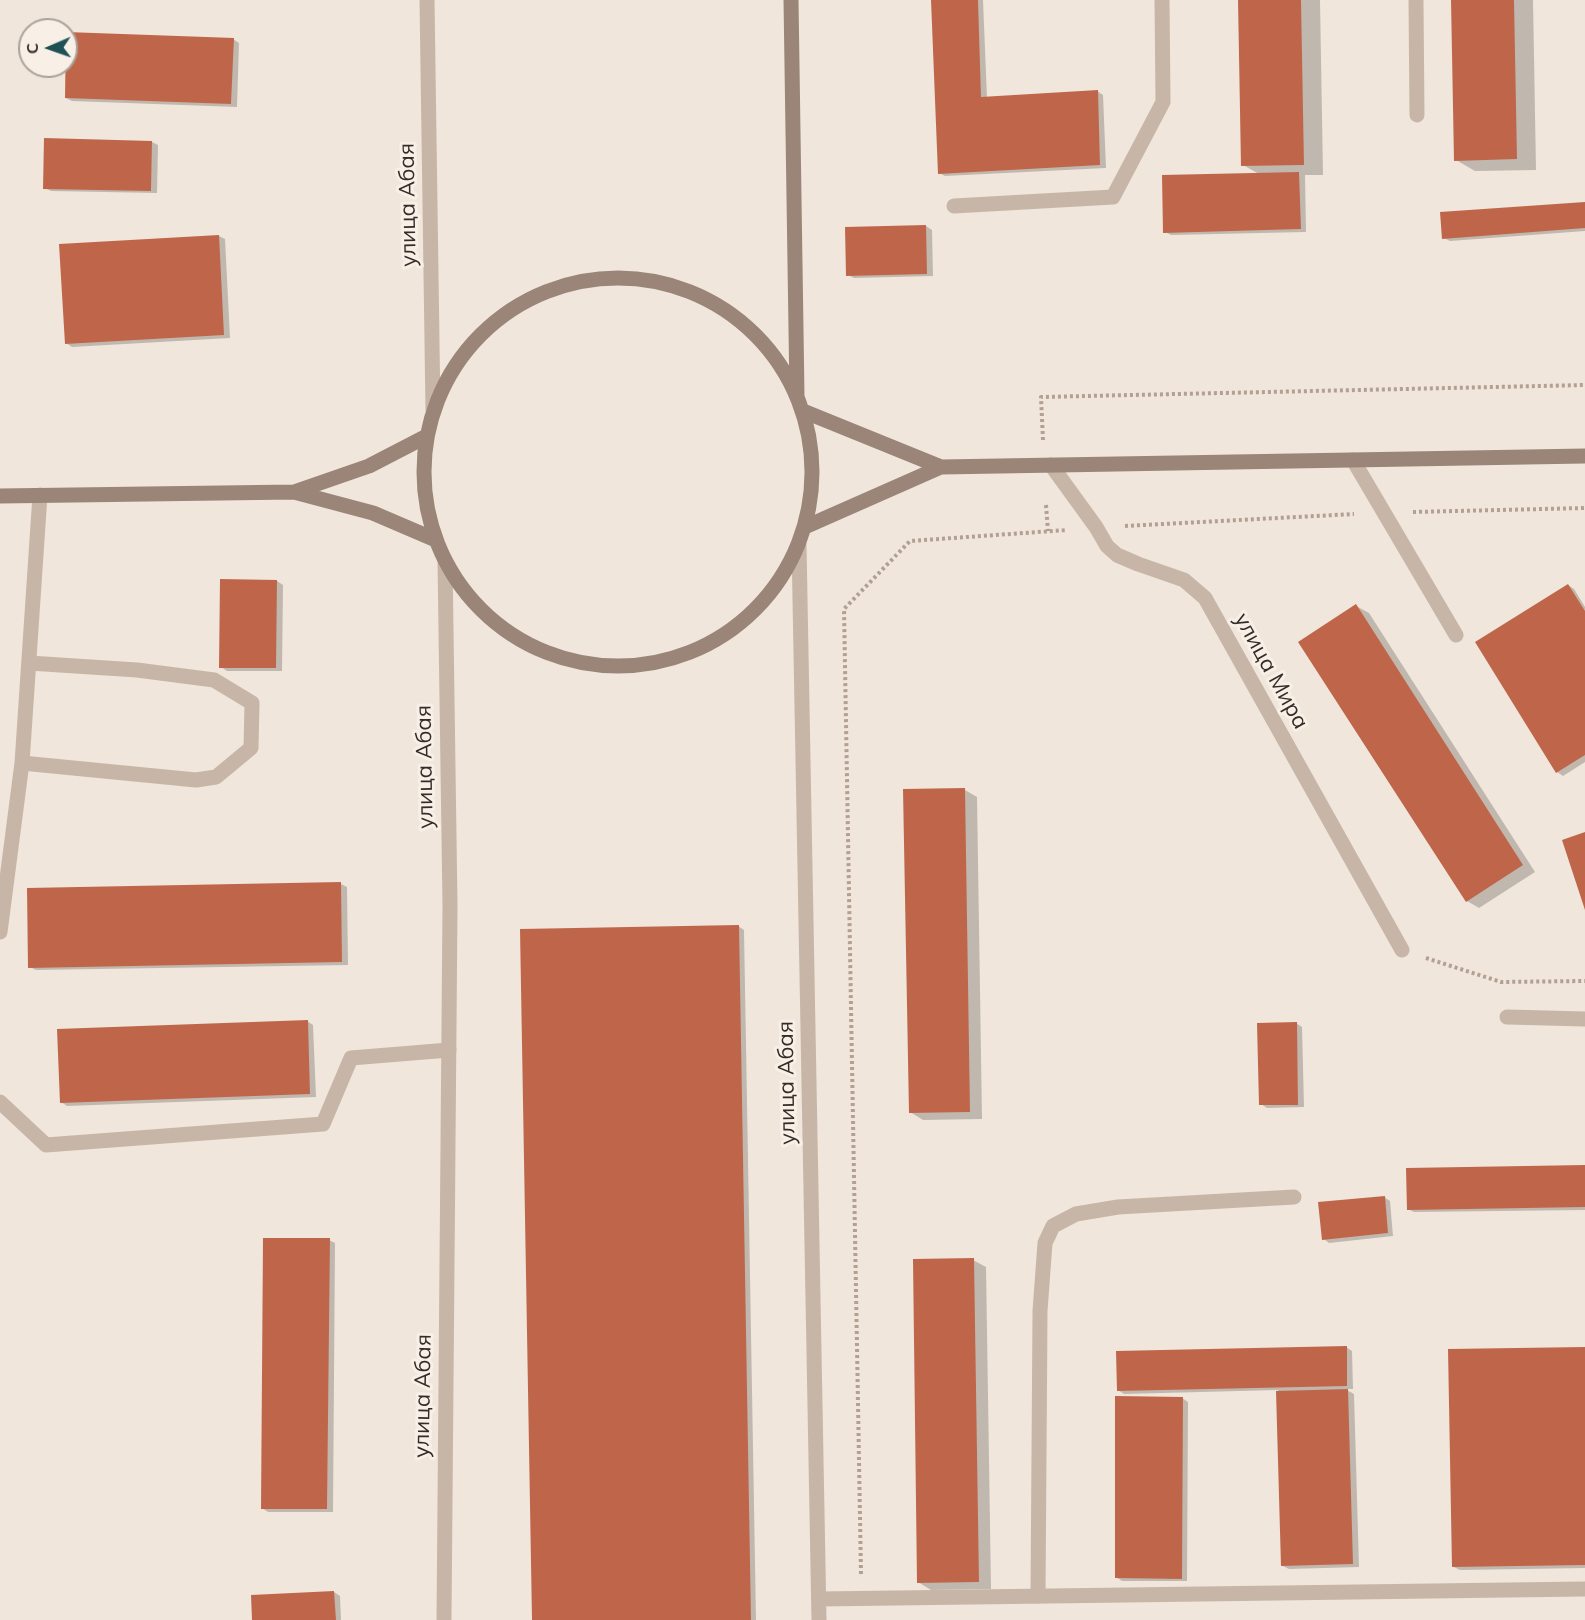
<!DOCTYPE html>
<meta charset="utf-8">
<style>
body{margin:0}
#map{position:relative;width:1585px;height:1620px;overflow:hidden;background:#f0e6db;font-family:Mulish,sans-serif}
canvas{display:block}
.north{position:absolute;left:18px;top:18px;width:60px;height:60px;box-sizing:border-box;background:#f8f0e7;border:2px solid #aaa29a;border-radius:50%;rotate:268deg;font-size:16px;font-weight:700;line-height:24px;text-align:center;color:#342c27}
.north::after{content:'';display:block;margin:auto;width:21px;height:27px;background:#1f5054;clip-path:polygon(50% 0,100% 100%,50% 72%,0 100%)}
</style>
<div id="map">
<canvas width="1585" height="1620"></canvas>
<div class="north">С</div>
</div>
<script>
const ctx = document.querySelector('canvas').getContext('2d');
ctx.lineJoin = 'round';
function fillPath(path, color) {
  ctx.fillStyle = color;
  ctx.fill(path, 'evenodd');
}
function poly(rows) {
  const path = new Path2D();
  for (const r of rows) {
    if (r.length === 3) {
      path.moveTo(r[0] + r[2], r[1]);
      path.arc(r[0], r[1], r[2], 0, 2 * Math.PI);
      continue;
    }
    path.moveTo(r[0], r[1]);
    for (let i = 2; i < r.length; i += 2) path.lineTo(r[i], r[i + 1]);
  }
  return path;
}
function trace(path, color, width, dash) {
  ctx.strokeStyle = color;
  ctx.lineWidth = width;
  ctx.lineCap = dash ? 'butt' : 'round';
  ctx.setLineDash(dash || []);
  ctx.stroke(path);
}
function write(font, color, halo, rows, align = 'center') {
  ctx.font = font + ' Mulish,sans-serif';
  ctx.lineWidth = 6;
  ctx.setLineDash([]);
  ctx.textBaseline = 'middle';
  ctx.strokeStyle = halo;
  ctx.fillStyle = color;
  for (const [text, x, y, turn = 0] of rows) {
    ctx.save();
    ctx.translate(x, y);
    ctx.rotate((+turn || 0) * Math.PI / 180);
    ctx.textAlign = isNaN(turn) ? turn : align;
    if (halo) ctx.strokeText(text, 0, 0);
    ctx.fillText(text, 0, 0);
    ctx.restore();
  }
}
fillPath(poly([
 [933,0,983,0,987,98,1097,91,1103,95,1106,168,945,176,939,173],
 [1239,0,1320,0,1323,175,1305,175,1306,232,1171,235,1165,232,1259,174,1243,165],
 [1453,0,1533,0,1536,170,1475,171,1456,160],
 [233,39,239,43,237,107,72,101,66,98],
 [152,142,158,145,157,193,51,191,45,188],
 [1585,203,1585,231,1450,241,1444,238],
 [926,226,932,230,933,276,854,278,848,275],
 [219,236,225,239,230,338,72,347,66,343],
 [277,581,283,585,282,671,227,671,221,667],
 [1568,585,1574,589,1585,607,1585,762,1563,776,1557,772],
 [1356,606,1369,613,1535,872,1479,908,1467,901],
 [965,790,977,797,982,1119,923,1120,910,1112],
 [341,884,347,887,348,965,36,970,30,967],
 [738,926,744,930,756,1620,533,1620],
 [307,1021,313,1025,316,1097,67,1106,61,1102],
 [1296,1023,1302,1027,1304,1107,1267,1108,1261,1104],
 [1585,1167,1585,1210,1414,1212,1408,1209],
 [1384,1197,1390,1201,1393,1236,1329,1243,1324,1239],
 [329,1240,335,1243,333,1512,268,1512,262,1508],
 [973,1260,986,1267,991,1589,931,1590,918,1582],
 [1346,1347,1352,1351,1353,1389,1345,1389,1354,1394,1359,1567,1289,1569,1283,1566,1278,1390,1124,1394,1118,1390],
 [1585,1348,1585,1568,1460,1570,1454,1567],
 [1182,1398,1188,1402,1187,1581,1122,1581,1116,1577],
 [334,1592,340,1596,341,1620,254,1620]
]), '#0003');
fillPath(poly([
 [931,0,978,0,981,97,1098,90,1100,165,938,174],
 [1238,0,1301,0,1304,165,1241,166],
 [1451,0,1514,0,1517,159,1454,161],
 [66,32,234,38,231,104,65,98],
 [44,138,152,141,151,191,43,189],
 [1299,172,1301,229,1163,233,1162,175],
 [1585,202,1585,228,1442,239,1440,212],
 [926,225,927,274,846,276,845,227],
 [219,235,224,335,65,344,59,244],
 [220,579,277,580,276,668,219,668],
 [1568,584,1585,611,1585,755,1556,773,1475,642],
 [1356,604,1523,865,1466,902,1298,642],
 [965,788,970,1112,909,1113,903,789],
 [1585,832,1585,910,1562,840],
 [341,882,342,962,28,968,27,888],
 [739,925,751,1620,532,1620,520,929],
 [308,1020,310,1094,60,1103,57,1029],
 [1297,1022,1298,1105,1259,1105,1257,1023],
 [1585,1165,1585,1207,1407,1210,1406,1168],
 [1385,1196,1388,1233,1322,1240,1318,1202],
 [263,1238,330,1238,327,1509,261,1509],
 [974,1258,979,1582,917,1583,913,1259],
 [1347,1346,1347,1386,1117,1391,1116,1351],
 [1585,1347,1585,1565,1452,1567,1448,1349],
 [1348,1389,1353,1564,1281,1566,1276,1391],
 [1115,1396,1183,1397,1182,1579,1115,1578],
 [334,1591,336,1620,252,1620,251,1595]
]), '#bf664a');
trace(poly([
 [1043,440,1041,397,1585,385],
 [1046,505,1048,531],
 [1413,512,1585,508],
 [1125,526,1354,514],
 [1426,958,1501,982,1585,981],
 [861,1574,844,609,910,541,1067,530]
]), '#b3a092', 4, [3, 3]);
trace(poly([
 [1416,0,1417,115],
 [954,206,1113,197,1163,102,1162,0],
 [1353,460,1456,635],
 [1051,465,1096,527,1107,546,1117,555,1138,564,1184,580,1205,598,1402,950],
 [22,763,196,780,216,777,251,748,252,703,214,680,137,670,29,663],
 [0,932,22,763,40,495],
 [1507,1017,1585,1019],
 [0,1102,46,1145,323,1124,351,1058,449,1050],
 [1038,1596,1040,1311,1045,1243,1053,1226,1076,1214,1118,1207,1294,1197]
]), '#c7b6a7', 15);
trace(poly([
 [427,0,433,410],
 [799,545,819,1620],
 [819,1599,1585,1589],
 [444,1620,450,906,445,561]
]), '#c7b6a7', 15);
trace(poly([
 [791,0,797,395],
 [618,472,194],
 [803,411,941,467,1585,456],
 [294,492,369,466,427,436],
 [0,496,294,492,373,513,436,540],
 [805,527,941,467]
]), '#9b8579', 15);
write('22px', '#342c27', '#f8f0e7', [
 ["улица Абая",408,205,-91],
 ["улица Мира",1271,671,61],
 ["улица Абая",425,767,-91],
 ["улица Абая",787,1083,-91],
 ["улица Абая",423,1396,-89]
]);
</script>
